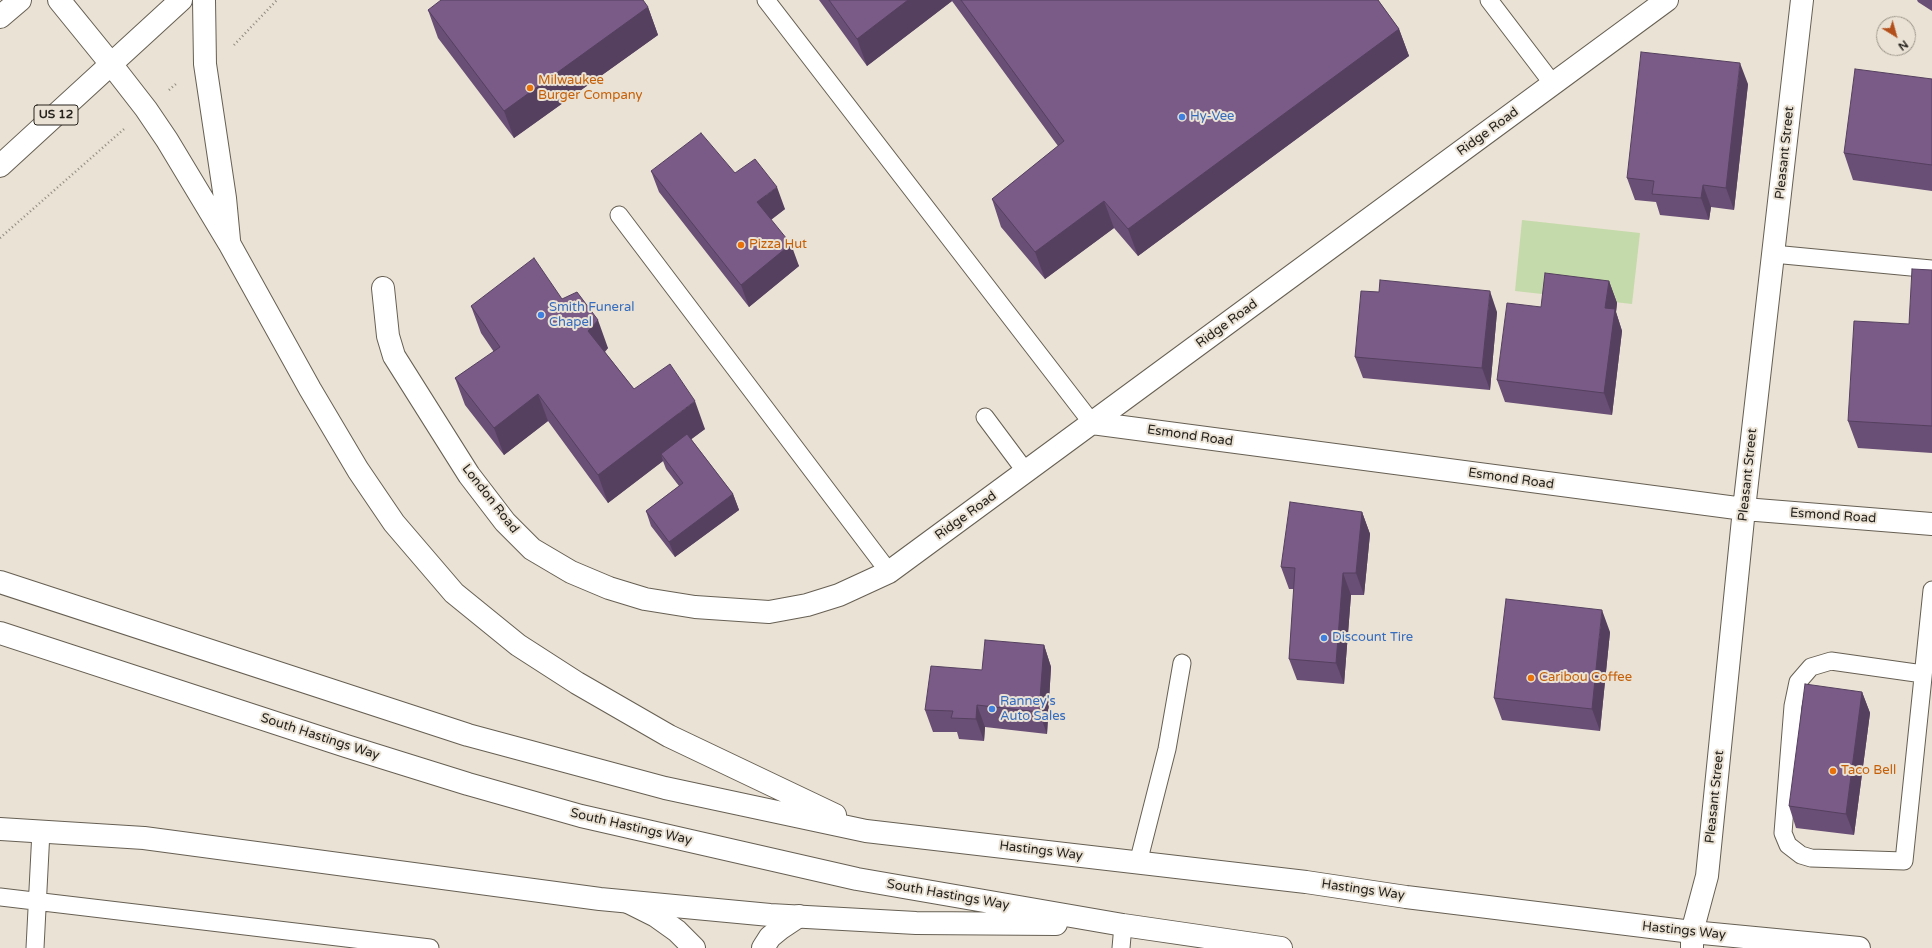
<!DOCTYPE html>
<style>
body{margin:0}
#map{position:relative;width:1932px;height:948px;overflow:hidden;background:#eae2d4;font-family:"Varela Round",sans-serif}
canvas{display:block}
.north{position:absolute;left:1876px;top:16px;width:40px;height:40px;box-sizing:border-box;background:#eae2d4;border:1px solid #9c968b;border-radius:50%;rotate:143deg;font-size:11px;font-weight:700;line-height:16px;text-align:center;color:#26231e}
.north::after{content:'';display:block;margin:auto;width:14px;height:18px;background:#b34f1b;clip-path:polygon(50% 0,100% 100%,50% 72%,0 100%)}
</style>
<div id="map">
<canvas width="1932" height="948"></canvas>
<div class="north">N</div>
</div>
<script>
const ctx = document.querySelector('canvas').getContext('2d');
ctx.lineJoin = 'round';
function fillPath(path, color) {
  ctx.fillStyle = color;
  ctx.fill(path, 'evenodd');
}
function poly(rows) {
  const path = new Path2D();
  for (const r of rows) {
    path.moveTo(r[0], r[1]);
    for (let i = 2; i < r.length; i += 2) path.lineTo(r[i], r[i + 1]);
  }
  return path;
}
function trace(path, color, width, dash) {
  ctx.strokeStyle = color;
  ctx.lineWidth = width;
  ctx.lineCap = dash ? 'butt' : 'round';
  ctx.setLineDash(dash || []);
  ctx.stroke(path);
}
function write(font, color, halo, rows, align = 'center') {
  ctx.font = font + ' "Varela Round",sans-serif';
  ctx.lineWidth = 4;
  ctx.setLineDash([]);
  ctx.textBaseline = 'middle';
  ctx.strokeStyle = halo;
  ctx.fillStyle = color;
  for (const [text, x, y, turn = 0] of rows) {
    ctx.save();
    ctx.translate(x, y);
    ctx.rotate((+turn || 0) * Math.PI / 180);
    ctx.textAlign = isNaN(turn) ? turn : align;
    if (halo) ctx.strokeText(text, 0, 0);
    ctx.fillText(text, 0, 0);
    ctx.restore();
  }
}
fillPath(poly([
 [1522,220,1640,233,1632,304,1515,291]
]), '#c5daaa');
const lane = poly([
 [766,0,1092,423],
 [1489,0,1553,84],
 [619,215,889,572],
 [1773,254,1932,269],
 [985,417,1026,472],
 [1923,674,1831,661,1811,667,1798,682,1793,706,1783,833,1788,845,1801,855,1811,858,1904,861,1932,590],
 [1138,863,1167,749,1182,663],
 [0,897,430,948],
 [35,948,41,831],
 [1121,948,1123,925]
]);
const street = poly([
 [383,288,388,336,394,356,469,475,505,522,532,549,571,572,609,588,645,599,695,607,769,612,807,605,839,595,889,572,1667,0],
 [1092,423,1744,509,1932,524],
 [628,902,656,916,677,931,694,948],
 [763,948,770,937,781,928,799,916],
 [1692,948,1692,932,1707,876,1744,509,1802,0]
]);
const secondary = poly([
 [59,0,111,64]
]);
const primary = poly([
 [204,0,205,64,225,198,229,240],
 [0,17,20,0],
 [111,64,146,109,167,140,229,243,310,389,358,470,394,523,454,593,518,645,577,683,669,736,835,815],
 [0,166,181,0],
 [0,582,468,735,665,788,866,831,1306,882,1406,897,1692,932,1859,948],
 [0,633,346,746,468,784,581,816,857,879,1123,925,1281,948],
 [0,829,144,838,600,899,770,915,916,923,1056,924]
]);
trace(lane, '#665f53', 19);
trace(street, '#665f53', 24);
trace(secondary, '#665f53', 24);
trace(primary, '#665f53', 24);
trace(poly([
 [234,45,277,0],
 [169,90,177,83],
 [0,238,124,129]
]), '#8d887e', 2.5, [1, 3]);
trace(lane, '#fff', 17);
trace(street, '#fff', 22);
trace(secondary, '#fff', 22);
trace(primary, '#fff', 22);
fillPath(poly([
 [819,0,1378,0,1399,29,1409,56,1138,256,1114,228,1045,279,1001,227,992,199,1058,146,952,1,867,66],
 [1917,0,1932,0,1932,11,1918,2],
 [648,7,658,35,514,138,438,38,428,10],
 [1932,79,1932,191,1853,180,1844,153],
 [1748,84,1734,210,1711,207,1709,220,1660,215,1656,202,1635,200,1627,178],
 [651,171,735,173,785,209,771,220,799,266,749,307,659,192],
 [1932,270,1932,453,1858,448,1848,421,1909,324],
 [1609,281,1617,303,1616,312,1622,331,1612,415,1505,402,1497,380],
 [1379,292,1497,312,1490,390,1363,378,1355,357],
 [562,299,608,348,605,352,634,389,705,429,691,439,733,494,739,510,675,557,651,526,646,511,679,486,666,469,663,461,608,503,548,421,504,455,465,405,455,378,494,352,481,333,471,306],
 [1362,512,1370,534,1364,595,1351,595,1344,684,1297,680,1289,659,1294,589,1289,589,1281,567],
 [1610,632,1600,731,1502,720,1494,698],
 [1044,645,1051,667,1047,734,985,727,984,741,959,739,957,732,933,732,925,710,982,670],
 [1862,692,1870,713,1854,835,1796,828,1789,806]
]), '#694e75');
fillPath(poly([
 [908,0,951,0,952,1,867,66,857,39],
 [648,7,658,35,514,138,504,111],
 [1399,29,1409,56,1138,256,1128,229],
 [1740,63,1748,84,1734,210,1726,188],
 [1703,185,1711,207,1709,220,1701,198],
 [777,187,785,209,765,224,757,202],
 [1104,201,1114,228,1045,279,1035,252],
 [791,244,799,266,749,307,741,285],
 [1609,281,1617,303,1616,312,1622,331,1612,415,1604,393,1605,308],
 [1490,291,1497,312,1490,390,1482,368],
 [598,320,608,348,598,358,588,331],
 [538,394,548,421,504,455,494,428],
 [695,401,705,429,665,459,661,454,663,461,608,503,598,475],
 [733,494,739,510,675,557,669,542],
 [1362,512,1370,534,1364,595,1356,573],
 [1343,573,1351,595,1344,684,1336,663],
 [1602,610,1610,632,1600,731,1592,709],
 [1044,645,1051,667,1047,734,1039,712],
 [1862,692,1870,713,1854,835,1846,814],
 [977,705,985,727,984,741,976,719]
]), '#55405f');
const building = poly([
 [441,0,643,0,648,7,504,111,428,10,441,0],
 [829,0,908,0,857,39,829,0],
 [961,0,1378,0,1399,29,1128,229,1104,201,1035,252,992,199,1064,141,961,0],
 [1641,52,1740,63,1726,188,1703,185,1701,198,1652,194,1654,181,1627,178,1641,52],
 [1855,69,1932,79,1932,165,1844,153,1855,69],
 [701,133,735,173,755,159,777,187,757,202,791,244,741,285,651,171,701,133],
 [534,258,562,299,577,292,598,320,588,331,634,389,670,364,695,401,598,475,538,394,494,428,455,378,500,347,471,306,534,258],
 [1912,269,1932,270,1932,426,1848,421,1854,321,1909,324,1912,269],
 [1545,273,1609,281,1605,308,1615,309,1604,393,1497,380,1507,303,1541,307,1545,273],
 [1380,280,1490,291,1482,368,1355,357,1361,291,1379,292,1380,280],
 [687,434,733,494,669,542,646,511,683,483,661,454,687,434],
 [1290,502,1362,512,1356,573,1343,573,1336,663,1289,659,1295,568,1281,567,1290,502],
 [1506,599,1602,610,1592,709,1494,698,1506,599],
 [985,640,1044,645,1039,712,977,705,976,719,951,718,953,711,925,710,931,666,982,670,985,640],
 [1805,684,1862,692,1846,814,1789,806,1805,684]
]);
fillPath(building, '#7a5b88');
trace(building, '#55405f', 1);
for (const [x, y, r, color] of [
 [530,88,4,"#e8710a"],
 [1182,117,4,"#3f7fe0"],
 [741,245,4,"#e8710a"],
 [541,315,4,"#3f7fe0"],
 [1324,638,4,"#3f7fe0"],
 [1531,678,4,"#e8710a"],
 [992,709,4,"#3f7fe0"],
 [1833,771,4,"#e8710a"]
]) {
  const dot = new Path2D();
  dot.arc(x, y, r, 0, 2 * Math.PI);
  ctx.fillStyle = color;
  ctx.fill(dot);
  trace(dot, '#eae2d4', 1.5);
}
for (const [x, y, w] of [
 [56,115,44]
]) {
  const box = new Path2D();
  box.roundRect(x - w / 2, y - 10, w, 20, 3);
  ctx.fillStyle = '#eae2d4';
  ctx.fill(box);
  trace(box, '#26231e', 1);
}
write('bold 12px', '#26231e', null, [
 ["US 12",56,115]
]);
write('13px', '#c56008', '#eae2d4', [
 ["Milwaukee",538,81],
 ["Burger Company",538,96],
 ["Pizza Hut",749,245],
 ["Caribou Coffee",1539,678],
 ["Taco Bell",1841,771]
], 'left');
write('13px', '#366cbe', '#eae2d4', [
 ["Hy-Vee",1190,117],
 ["Smith Funeral",549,308],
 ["Chapel",549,323],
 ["Discount Tire",1332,638],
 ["Ranney's",1000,702],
 ["Auto Sales",1000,717]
], 'left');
write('13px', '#26231e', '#eae2d4', [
 ["Ridge Road",1488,132,-36],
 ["Pleasant Street",1785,153,-84],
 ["Ridge Road",1227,324,-36],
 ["Esmond Road",1190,436,8],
 ["Pleasant Street",1748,475,-84],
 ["Esmond Road",1511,479,8],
 ["London Road",490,499,52],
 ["Ridge Road",966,516,-36],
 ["Esmond Road",1833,516,4],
 ["South Hastings Way",320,737,18],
 ["Pleasant Street",1715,797,-84],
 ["South Hastings Way",631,827,13],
 ["Hastings Way",1041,851,7],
 ["Hastings Way",1363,890,8],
 ["South Hastings Way",948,895,10],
 ["Hastings Way",1684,931,6]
]);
</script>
